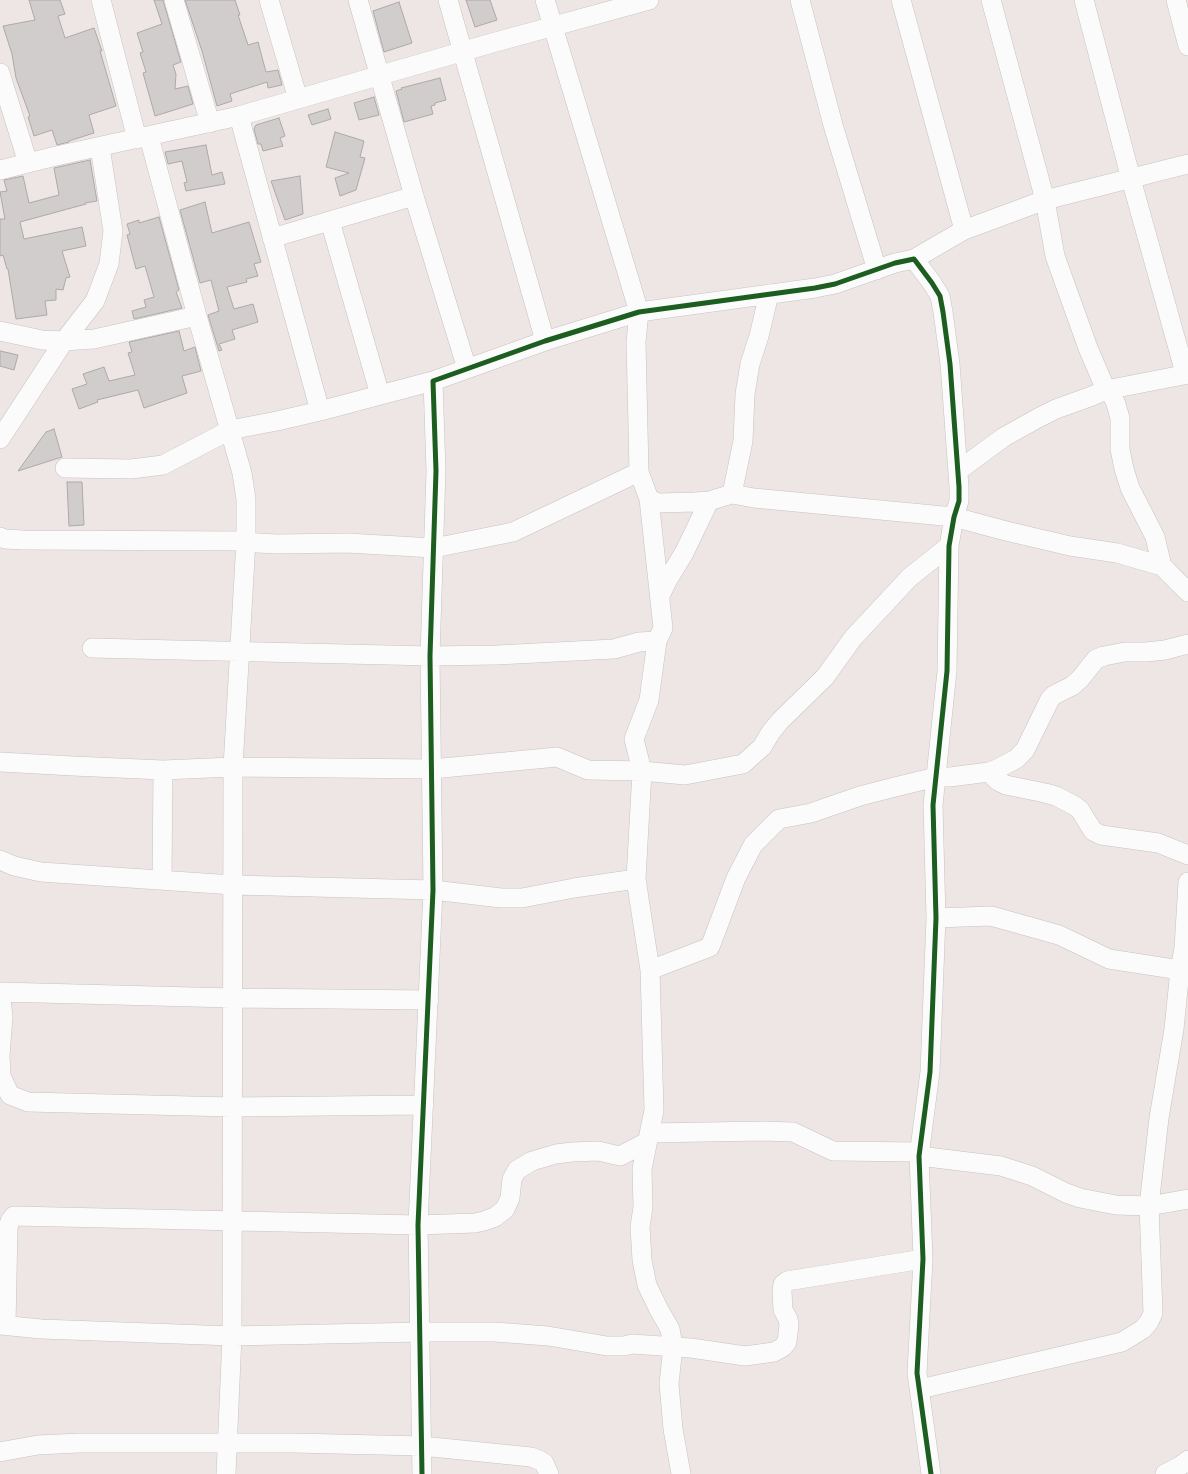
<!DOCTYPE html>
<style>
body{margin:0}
canvas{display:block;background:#ede6e4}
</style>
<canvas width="1188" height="1474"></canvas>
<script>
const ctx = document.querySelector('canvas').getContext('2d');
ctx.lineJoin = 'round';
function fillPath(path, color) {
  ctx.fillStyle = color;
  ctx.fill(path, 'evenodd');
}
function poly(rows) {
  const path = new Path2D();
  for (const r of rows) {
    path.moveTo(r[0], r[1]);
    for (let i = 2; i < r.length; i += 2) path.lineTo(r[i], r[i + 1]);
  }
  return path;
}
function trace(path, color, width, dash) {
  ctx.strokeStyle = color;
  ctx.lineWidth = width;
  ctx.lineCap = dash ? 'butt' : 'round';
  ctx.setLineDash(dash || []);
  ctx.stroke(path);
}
const building = poly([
 [29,0,60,0,65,14,58,16,65,38,94,28,102,51,100,51,116,106,89,115,94,133,69,141,69,142,57,145,52,130,34,136,28,117,30,116,16,78,12,54,3,26,35,20,29,0],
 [154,0,163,0,181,62,173,65,176,74,175,89,188,86,193,104,155,116,143,73,146,72,140,53,143,52,137,33,162,24,154,0],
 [185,0,235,0,240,15,238,15,248,45,258,42,266,72,278,70,282,85,268,88,267,82,230,94,232,101,217,106,202,51,185,0],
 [466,0,490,0,497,20,475,27,466,0],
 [399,2,412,43,384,52,373,11,399,2],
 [440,78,446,100,435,103,435,105,431,106,433,114,404,122,396,91,402,89,401,88,440,78],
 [374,97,379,115,359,120,354,103,374,97],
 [328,109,331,119,312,125,308,115,328,109],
 [279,118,285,136,280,138,283,146,263,151,261,144,258,144,254,129,256,125,279,118],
 [335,132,364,141,360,157,365,158,356,190,340,196,335,178,349,173,326,167,335,132],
 [206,145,212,175,222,172,225,184,186,191,184,183,187,182,182,161,168,164,165,152,206,145],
 [90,160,97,201,85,203,86,204,20,222,24,239,82,227,86,246,62,251,70,277,66,278,63,290,56,289,56,300,45,301,47,315,16,319,8,269,7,269,3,255,0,256,0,219,5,219,0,192,7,191,4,180,23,176,29,203,59,195,54,168,90,160],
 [300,176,303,214,285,220,271,181,300,176],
 [205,202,212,233,249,222,261,262,254,264,258,276,246,279,247,282,227,287,234,309,253,304,258,322,232,330,235,339,219,344,222,350,219,351,208,315,219,311,211,280,200,283,180,210,205,202],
 [159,217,179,290,176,292,182,308,134,319,132,311,146,307,144,300,154,297,145,266,136,269,127,235,130,234,127,224,139,220,139,223,159,217],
 [179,331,184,351,195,347,201,371,182,376,187,393,144,408,138,390,97,400,98,402,79,409,72,389,87,384,83,374,104,367,109,381,135,375,128,353,132,352,129,342,179,331],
 [0,351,18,355,14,370,0,366,0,351],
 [54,429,62,457,18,471,46,432,54,429],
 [67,482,82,482,84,525,69,526,67,482]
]);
fillPath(building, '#d1cdcd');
trace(building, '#ada9aa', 1);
const minor = poly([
 [101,0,137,139],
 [174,0,210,123],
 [269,0,298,99],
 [358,0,414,196,467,369],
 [448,0,545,341],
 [545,0,639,312,636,342,639,472,649,499,658,503,695,502,709,501,732,494,754,498,954,517,1006,531,1070,546,1117,553,1162,566],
 [800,0,833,125,877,270],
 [901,0,964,230],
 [991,0,1045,200,1055,256,1088,348,1106,390,1112,395,1116,404,1120,418,1120,449,1124,469,1130,488,1155,537,1162,566,1188,592],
 [1084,0,1131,179,1185,373],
 [1176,0,1188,46],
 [0,73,28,163],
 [239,116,320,411],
 [149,137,197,316,242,473,246,499,246,541,233,767,232,1336,226,1474],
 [0,170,56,156,239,116,492,43,649,0],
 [330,221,380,395],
 [272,238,414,196],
 [914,259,964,230,1045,200,1188,164],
 [0,331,42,340,64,341,94,339,197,316],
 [0,439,64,341,95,301,109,264,113,231,100,147],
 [65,468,131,469,163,465,230,430,277,421,320,411,433,381],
 [959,470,1004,437,1038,418,1056,409,1092,396,1106,390,1188,374],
 [732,494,743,441,745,394,750,364,759,336,769,294],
 [0,537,5,539,23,540,246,541,257,543,277,544,347,543,434,548,513,532,639,472],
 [660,596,667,581,684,553,709,501],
 [657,641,649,700,634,739,642,771,636,879,650,970,654,1110,642,1169,643,1207,640,1227,642,1260,647,1285,659,1310,670,1329,673,1346,669,1384,673,1429,681,1474],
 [92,648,430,656,497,655,614,649,639,642,657,641,663,628,649,499],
 [0,762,73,766,163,770,233,767,432,769,557,757,588,770,642,771,685,775,743,764,762,747,771,732,780,721,825,677,853,638,910,577,949,546],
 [989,772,998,781,1006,785,1045,793,1056,796,1075,806,1080,810,1093,831,1101,835,1158,843,1188,855],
 [0,860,14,866,41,872,233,885,433,890,501,898,522,898,574,888,636,879],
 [162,880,163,770],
 [936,918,991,916,1059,935,1109,959,1180,970],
 [650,970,710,947,736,878,753,845,779,819,811,813,860,796,895,787,936,777,950,777,989,772,997,769,1016,759,1025,750,1050,699,1054,695,1072,686,1080,679,1096,659,1104,656,1125,652,1146,652,1165,650,1188,644],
 [0,992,232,998,429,1000],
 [0,992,3,1016,0,1056,1,1074],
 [0,1074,10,1095,28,1102,232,1107,424,1105],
 [650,1133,763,1131,793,1132,833,1151,920,1152],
 [919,1156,1001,1166,1032,1176,1066,1193,1080,1198,1116,1205,1149,1206,1188,1199],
 [0,1325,41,1329,232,1336,421,1332,495,1332,548,1336,607,1346,624,1346,632,1344,691,1348,745,1356,774,1352,783,1347,787,1342,789,1325,788,1319,783,1310,782,1291,783,1284,787,1281,923,1259],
 [6,1325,8,1228,10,1221,14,1216,418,1225,475,1223,484,1221,495,1217,505,1209,510,1198,512,1179,517,1170,532,1161,556,1154,572,1152,598,1151,620,1156,647,1142],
 [920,1389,1122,1342,1143,1329,1149,1322,1153,1313,1149,1206,1159,1118,1174,1029,1180,970,1184,948,1188,882],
 [0,1452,38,1445,79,1443,293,1443,422,1446,531,1457,539,1460,544,1463,549,1474],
 [422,1474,418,1225,433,890,430,656,436,471,433,381,545,341,639,312,815,288,835,284,895,263,914,259,932,283,940,296,943,312,950,364,959,487,959,501,954,517,949,546,947,671,933,805,936,918,930,1072,919,1156,923,1259,917,1373,931,1474],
 [1165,1474,1180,1466,1188,1460]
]);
trace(minor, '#c7c2c0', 20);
trace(minor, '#fcfbfb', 19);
trace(poly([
 [422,1474,418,1225,433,890,430,656,436,471,433,381,545,341,639,312,815,288,835,284,895,263,914,259,932,283,940,296,943,312,950,364,959,487,959,501,954,517,949,546,947,671,933,805,936,918,930,1072,919,1156,923,1259,917,1373,931,1474]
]), '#1b5e20', 5);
</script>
